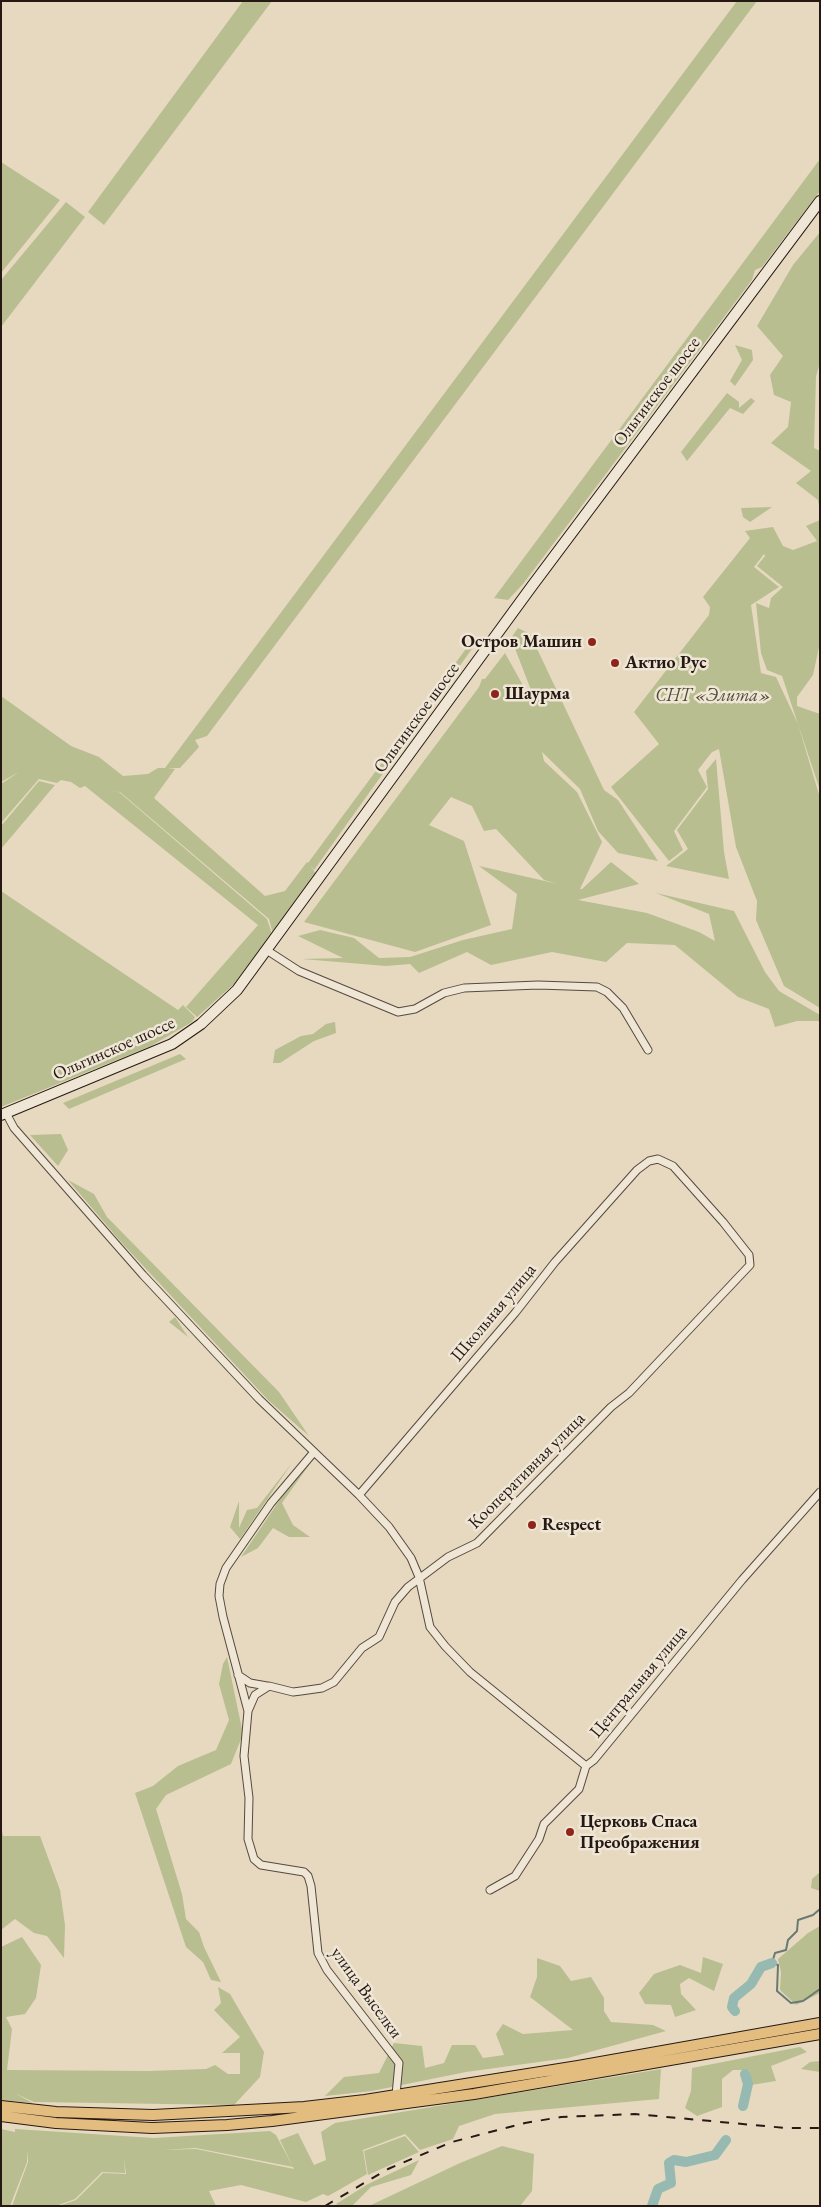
<!DOCTYPE html>
<meta charset="utf-8">
<style>
body{margin:0}
#map{position:relative;width:821px;height:2207px;overflow:hidden;background:#e6d9c0;font-family:"EB Garamond",serif}
canvas{display:block}
.frame{position:absolute;inset:0;border:2px solid #261913;pointer-events:none}
</style>
<div id="map">
<canvas width="821" height="2207"></canvas>
<div class="frame"></div>
</div>
<script>
const ctx = document.querySelector('canvas').getContext('2d');
ctx.lineJoin = 'round';
function fillPath(path, color) {
  ctx.fillStyle = color;
  ctx.fill(path, 'evenodd');
}
function poly(rows) {
  const path = new Path2D();
  for (const r of rows) {
    path.moveTo(r[0], r[1]);
    for (let i = 2; i < r.length; i += 2) path.lineTo(r[i], r[i + 1]);
  }
  return path;
}
function trace(path, color, width, dash) {
  ctx.strokeStyle = color;
  ctx.lineWidth = width;
  ctx.lineCap = dash ? 'butt' : 'round';
  ctx.setLineDash(dash || []);
  ctx.stroke(path);
}
function write(font, color, halo, rows, align = 'center') {
  ctx.font = font + ' "EB Garamond",serif';
  ctx.lineWidth = 5;
  ctx.setLineDash([]);
  ctx.textBaseline = 'middle';
  ctx.strokeStyle = halo;
  ctx.fillStyle = color;
  for (const [text, x, y, turn = 0] of rows) {
    ctx.save();
    ctx.translate(x, y);
    ctx.rotate((+turn || 0) * Math.PI / 180);
    ctx.textAlign = isNaN(turn) ? turn : align;
    if (halo) ctx.strokeText(text, 0, 0);
    ctx.fillText(text, 0, 0);
    ctx.restore();
  }
}
fillPath(poly([
 [243,1,272,1,104,225,88,212],
 [737,1,757,1,207,736,195,740,199,747,180,768,168,768,175,769,154,798,265,896,285,891,307,862,308,863,468,646,474,646,314,870,310,865,316,874,273,934,269,919,120,792,102,789,119,792,267,919,272,934,235,983,197,1017,186,1007,258,925,85,786,80,788,71,782,61,780,57,783,39,779,1,823,1,784,19,772,1,782,1,696,71,746,99,757,123,776,148,774,158,768,165,768],
 [820,159,820,191,762,267,755,270,752,280,523,584,508,600,494,598],
 [1,162,60,200,1,273],
 [66,202,85,217,1,327,1,280],
 [820,232,820,363,816,376,814,448,820,451,820,512,818,500,796,483,811,471,771,443,788,427,791,402,774,395,770,375,783,356,757,326,793,265],
 [735,345,752,350,753,360,735,386,730,381,742,360],
 [727,393,739,402,739,408,751,398,755,401,743,414,730,408,687,461,681,452],
 [772,507,750,522,743,517,741,508],
 [820,520,819,647,813,675,797,697,797,706,820,714,820,790,782,676,767,670,761,653,756,603,769,608,771,598,783,587,757,566,765,556,764,554,754,567,779,587,751,605,761,673,776,677,798,724,820,798,820,1008,784,986,756,920,757,901,736,847,719,749,712,752,698,770,707,787,674,831,683,850,669,861,611,787,659,744,634,712,709,615,710,607,703,597,750,538,745,531,773,527,783,546,793,550,817,541,806,526],
 [518,628,530,634,604,790,618,800,658,861,618,853,598,831,580,789,542,752,544,761,577,792,602,842,580,889,582,889,611,862,639,884,578,900,647,913,699,932,715,941,709,914,656,893,734,911,765,972,779,991,820,1015,820,1023,818,1021,797,1021,775,1027,769,1009,738,997,675,945,627,943,606,962,552,952,491,965,467,952,419,973,410,964,386,966,302,959,343,958,298,936,320,930,354,938,379,958,410,957,463,940,512,929,517,894,479,866,558,884,544,880,496,829,484,831,472,806,451,797,429,825,464,841,491,925,415,952,304,922,479,687,482,679,485,679,505,653,525,689,531,690,511,638],
 [716,759,724,852,729,879,666,866,688,849,677,830,708,789,706,771],
 [39,781,55,785,1,849,1,826],
 [1,891,178,1010,183,1005,195,1017,192,1022,151,1046,1,1107],
 [335,1022,336,1033,314,1041,280,1063,273,1063,275,1050,301,1036,313,1034,326,1024],
 [180,1054,186,1059,69,1109,63,1103],
 [61,1134,68,1150,58,1166,30,1135],
 [68,1180,94,1194,107,1217,279,1392,309,1436,268,1400,121,1242],
 [175,1317,188,1337,169,1322],
 [292,1463,240,1539,230,1527,239,1501,239,1528,247,1510,257,1508],
 [309,1465,282,1503,293,1525,310,1537,289,1537,273,1528,258,1548,241,1557,300,1470],
 [227,1657,243,1734,231,1764,166,1795,156,1809,182,1894,186,1919,199,1932,204,1947,221,1982,211,1980,203,1962,186,1947,135,1793,153,1786,178,1766,216,1750,229,1720,219,1684,223,1664],
 [1,1827,3,1836,40,1836,60,1890,65,1925,64,1958,47,1936,34,1933,15,1919,1,1930],
 [820,1872,820,1891,811,1888,812,1879],
 [820,1926,820,1993,796,2005,780,1990,781,1972,778,1959,808,1933],
 [22,1937,41,1965,36,1998,25,2014,6,2017,12,2029,7,2070,149,2071,206,2069,215,2065,228,2074,240,2074,240,2053,222,2053,240,2037,214,2010,221,2003,218,1987,230,1994,264,2052,260,2077,234,2105,34,2102,14,2093,33,2103,1,2100,1,1947],
 [703,1957,723,1964,714,1991,689,1978,680,1984,681,1994,696,2010,675,2017,671,2005,645,2004,639,1993,654,1974,680,1965,701,1973],
 [537,1958,560,1966,571,1981,591,1977,604,1998,604,2011,611,2022,653,2025,666,2031,568,2058,466,2072,372,2091,325,2096,344,2077,379,2073,394,2043,422,2046,425,2068,444,2063,452,2045,475,2045,483,2058,504,2055,496,2034,503,2024,523,2034,573,2030,530,1997,537,1977],
 [800,2047,807,2052,771,2066,776,2081,751,2085,749,2070,733,2070,722,2079,722,2107,697,2116,685,2108,691,2091,692,2068],
 [820,2061,820,2072,801,2069,810,2062],
 [661,2069,659,2099,495,2114,459,2126,453,2139,420,2150,405,2134,363,2150,367,2174,328,2196,323,2194,306,2202,241,2185,209,2191,216,2206,59,2206,76,2200,103,2173,126,2174,124,2159,125,2173,102,2172,75,2199,56,2206,12,2206,28,2162,27,2150,27,2162,10,2206,1,2206,1,2129,15,2132,15,2129,154,2138,270,2131,276,2135,293,2167,280,2140,298,2133,314,2165,326,2160,321,2132,335,2123],
 [196,2148,293,2167,294,2169,196,2149,162,2150],
 [405,2136,419,2152,368,2175,364,2151],
 [502,2146,534,2154,532,2191,520,2206,369,2206,460,2163],
 [419,2160,411,2175,371,2187,352,2206,339,2206,336,2204,368,2184]
]), '#b8be90');
trace(poly([
 [820,1909,813,1915,798,1920,797,1931,788,1940,786,1950,775,1953,772,1963,778,1965,777,1991,791,2003,803,2001,820,1989]
]), '#697a72', 2);
trace(poly([
 [735,2011,732,2007,734,1998,751,1984,761,1967,772,1963],
 [743,2106,748,2084,745,2074],
 [652,2206,658,2189,671,2183,669,2163,674,2160,686,2162,715,2155,726,2140]
]), '#96bab1', 10);
const street = poly([
 [268,951,299,971,398,1012,415,1009,444,993,464,988,538,985,597,987,607,992,623,1008,648,1050],
 [6,1113,14,1128,143,1275,259,1399,359,1495,389,1527,411,1558,419,1577,430,1627,445,1646,470,1672,586,1766],
 [314,1452,271,1503,226,1568,220,1584,219,1596,223,1617,248,1711,244,1756,249,1798,248,1839,254,1859,261,1865,304,1872,308,1876,311,1886,318,1953,327,1970,399,2063,396,2095],
 [238,1675,250,1683,267,1686],
 [248,1711,255,1695,269,1686,293,1692,301,1691,322,1688,334,1682,362,1648,379,1637,395,1602,408,1587,448,1557,477,1543,611,1407,629,1393,750,1265,749,1255,723,1222,673,1166,658,1159,649,1161,637,1170,555,1262,515,1313,359,1495],
 [490,1890,515,1876,539,1839,544,1824,579,1789,586,1766,594,1760,742,1580,820,1492]
]);
const secondary = poly([
 [1,1115,172,1044,201,1024,237,990,532,586,820,201]
]);
const primary = poly([
 [1,2106,56,2112,153,2115,304,2107,365,2100,578,2066,820,2023],
 [1,2116,56,2123,152,2128,227,2125,272,2121,474,2094,820,2034]
]);
trace(street, '#56493e', 9);
trace(secondary, '#261913', 12);
trace(primary, '#261913', 12);
trace(street, '#efe6d6', 7);
trace(secondary, '#efe6d6', 10);
trace(primary, '#e3bc80', 10);
trace(poly([
 [325,2206,388,2169,452,2142,525,2123,561,2117,635,2114,786,2128,820,2128]
]), '#261913', 2, [9, 9]);
for (const [x, y, r, color] of [
 [592,642,5,"#8f2418"],
 [615,663,5,"#8f2418"],
 [495,694,5,"#8f2418"],
 [532,1525,5,"#8f2418"],
 [570,1832,5,"#8f2418"]
]) {
  const dot = new Path2D();
  dot.arc(x, y, r, 0, 2 * Math.PI);
  ctx.fillStyle = color;
  ctx.fill(dot);
  trace(dot, '#efe6d6', 2);
}
write('18px', '#261913', '#efe6d6', [
 ["Ольгинское шоссе",657,392,-53],
 ["Ольгинское шоссе",417,718,-54],
 ["Ольгинское шоссе",114,1049,-24],
 ["Школьная улица",494,1313,-50],
 ["Кооперативная улица",527,1471,-45],
 ["Центральная улица",639,1682,-50],
 ["улица Выселки",366,1993,54]
]);
write('bold 18px', '#261913', '#efe6d6', [
 ["Остров Машин",582,642,"right"],
 ["Актио Рус",625,663],
 ["Шаурма",505,694],
 ["Respect",542,1525],
 ["Церковь Спаса",580,1822],
 ["Преображения",580,1843]
], 'left');
write('italic 18px', '#524b38', '#efe6d6', [
 ["СНТ «Элита»",713,696]
]);
</script>
